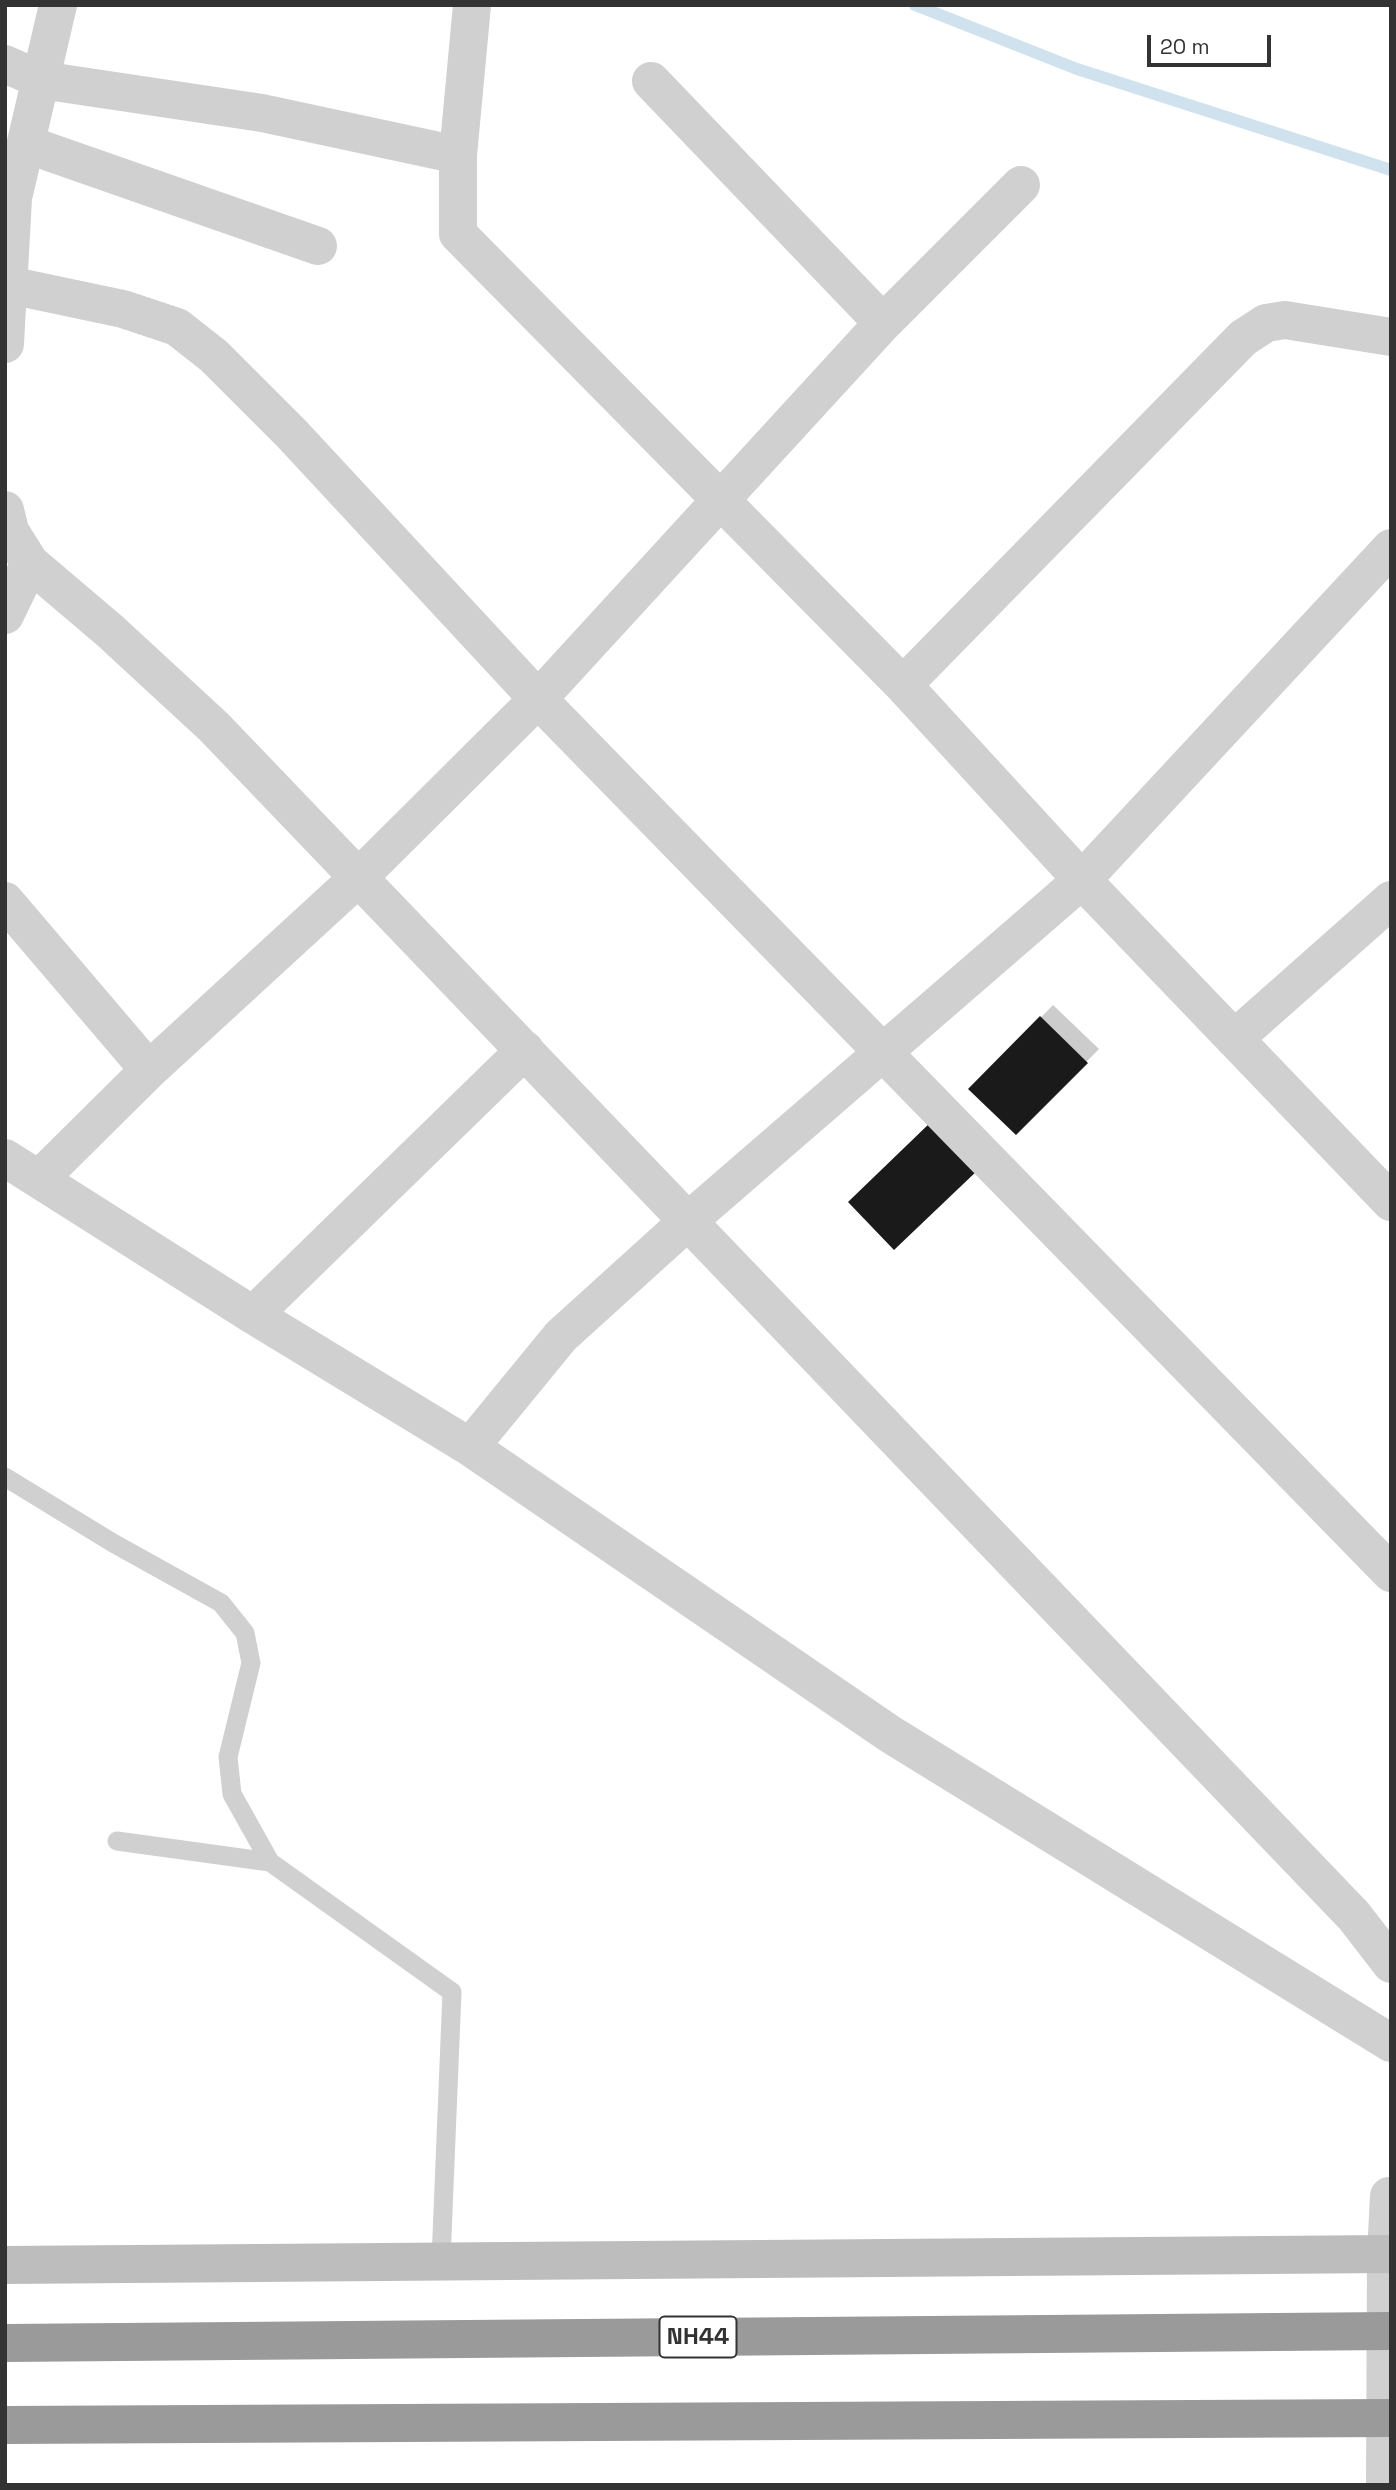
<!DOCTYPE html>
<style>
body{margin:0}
#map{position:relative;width:1396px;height:2490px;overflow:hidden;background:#fff;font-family:"Space Grotesk",sans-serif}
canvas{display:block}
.frame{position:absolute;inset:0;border:7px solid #333;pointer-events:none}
.scale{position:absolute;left:1147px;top:35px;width:124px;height:32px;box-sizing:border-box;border:4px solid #333;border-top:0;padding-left:9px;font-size:21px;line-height:24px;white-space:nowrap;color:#333;-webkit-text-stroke:5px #fff;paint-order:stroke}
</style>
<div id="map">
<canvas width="1396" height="2490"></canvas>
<div class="frame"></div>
<div class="scale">20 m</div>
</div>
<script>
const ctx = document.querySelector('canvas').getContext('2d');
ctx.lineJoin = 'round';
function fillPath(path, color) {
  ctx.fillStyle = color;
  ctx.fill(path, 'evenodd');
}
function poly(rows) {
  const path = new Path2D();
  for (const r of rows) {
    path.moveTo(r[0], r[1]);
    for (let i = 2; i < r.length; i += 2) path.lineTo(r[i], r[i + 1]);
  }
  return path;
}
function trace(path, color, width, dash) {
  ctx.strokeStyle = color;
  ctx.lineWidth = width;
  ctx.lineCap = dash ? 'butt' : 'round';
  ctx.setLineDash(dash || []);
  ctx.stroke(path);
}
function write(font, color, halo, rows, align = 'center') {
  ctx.font = font + ' "Space Grotesk",sans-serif';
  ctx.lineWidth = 7;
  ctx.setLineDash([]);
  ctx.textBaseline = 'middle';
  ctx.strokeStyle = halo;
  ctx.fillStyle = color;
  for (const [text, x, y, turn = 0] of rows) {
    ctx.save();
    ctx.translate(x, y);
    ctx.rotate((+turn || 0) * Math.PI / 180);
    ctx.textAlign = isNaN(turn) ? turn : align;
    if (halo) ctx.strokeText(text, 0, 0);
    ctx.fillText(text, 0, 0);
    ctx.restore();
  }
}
fillPath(poly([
 [1053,1005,1099,1049,1016,1133,971,1089]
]), '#0003');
trace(poly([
 [915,5,1077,69,1391,170]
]), '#cfe2ee', 12);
fillPath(poly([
 [1040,1016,1088,1063,1016,1135,968,1089],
 [933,1120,980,1168,894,1250,848,1202]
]), '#1a1a1a');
trace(poly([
 [5,1477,113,1543,221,1603,245,1633,251,1663,228,1757,232,1794,270,1862,452,1992,441,2260],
 [117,1841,270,1862]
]), '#d0d0d0', 19);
trace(poly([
 [472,5,458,155,458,234,903,685,1082,880,1391,1202],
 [5,64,41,80,262,113,458,155],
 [651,81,883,323],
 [26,144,318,246],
 [5,197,13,198,5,344],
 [13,198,58,5],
 [9,285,123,309,177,327,214,356,291,433,538,699,1391,1573],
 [5,510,10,531,30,563,110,631,214,727,1354,1916,1391,1964],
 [5,615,30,563],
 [903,685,1243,338,1266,323,1285,320,1391,337],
 [5,901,149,1070],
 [1234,1039,1391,900],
 [5,1158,253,1315,470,1447,890,1734,1391,2043],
 [40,1178,149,1070,358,878,538,699,883,323,1021,185],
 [253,1315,525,1050],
 [470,1447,561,1336,688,1221,1082,880,1391,548],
 [1385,2485,1386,2255,1389,2196,1391,2196]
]), '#d0d0d0', 38);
trace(poly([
 [5,2265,1391,2254]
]), '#bdbdbd', 38);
trace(poly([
 [5,2343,1391,2331],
 [5,2425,1391,2418]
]), '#9a9a9a', 38);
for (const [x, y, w] of [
 [698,2337,77]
]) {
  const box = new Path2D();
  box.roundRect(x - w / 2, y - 20.5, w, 41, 5);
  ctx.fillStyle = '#fff';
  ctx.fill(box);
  trace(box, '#333', 2);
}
write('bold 24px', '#333', null, [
 ["NH44",698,2337]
]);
</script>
